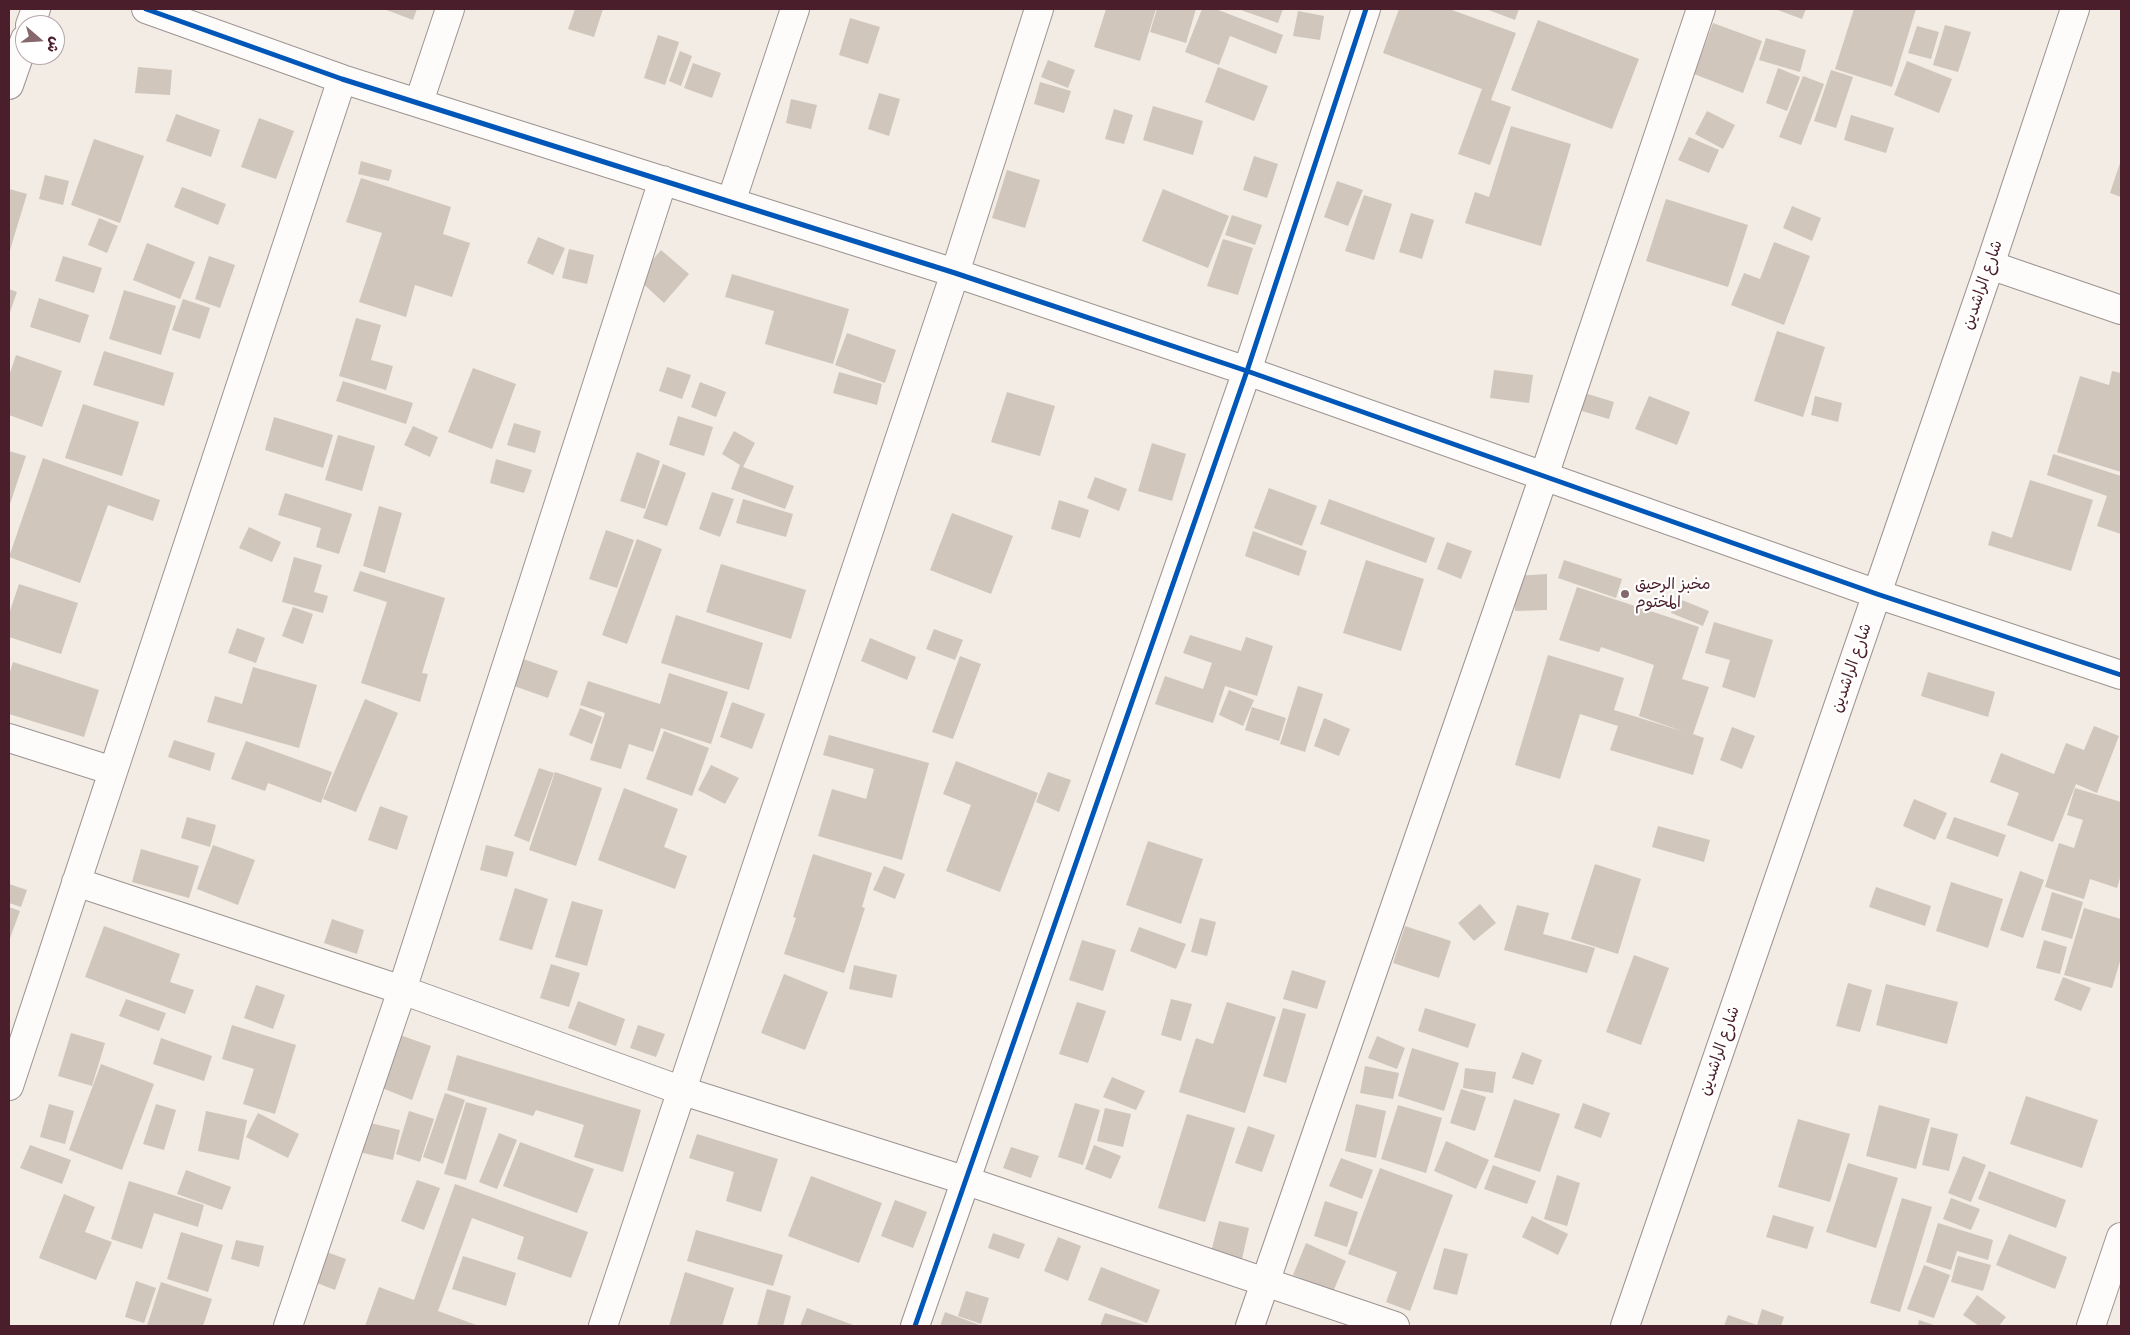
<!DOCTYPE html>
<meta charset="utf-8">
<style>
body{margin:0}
#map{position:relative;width:2130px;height:1335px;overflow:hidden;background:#f2ece4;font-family:Sriracha,"Playpen Sans Arabic",sans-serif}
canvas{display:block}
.frame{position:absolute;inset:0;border:10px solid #4a1f2b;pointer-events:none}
.north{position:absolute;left:15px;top:15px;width:50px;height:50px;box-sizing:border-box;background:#fff;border:1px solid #b7a5aa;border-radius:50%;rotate:109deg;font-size:14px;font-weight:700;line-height:20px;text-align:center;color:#4a1f2b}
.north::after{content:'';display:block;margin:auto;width:18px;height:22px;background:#85676c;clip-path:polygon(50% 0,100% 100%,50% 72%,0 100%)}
</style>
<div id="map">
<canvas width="2130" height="1335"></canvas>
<div class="frame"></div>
<div class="north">ش</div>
</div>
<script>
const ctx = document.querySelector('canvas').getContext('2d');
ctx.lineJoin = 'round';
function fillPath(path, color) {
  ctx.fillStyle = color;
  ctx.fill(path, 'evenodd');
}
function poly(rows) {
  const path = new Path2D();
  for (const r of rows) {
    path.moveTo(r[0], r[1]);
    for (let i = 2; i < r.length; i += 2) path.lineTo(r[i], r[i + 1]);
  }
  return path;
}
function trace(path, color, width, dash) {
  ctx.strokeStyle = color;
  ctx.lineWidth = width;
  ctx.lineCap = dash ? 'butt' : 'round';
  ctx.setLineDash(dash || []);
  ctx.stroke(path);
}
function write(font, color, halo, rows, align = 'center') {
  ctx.font = font + ' Sriracha,"Playpen Sans Arabic",sans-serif';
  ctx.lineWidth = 4.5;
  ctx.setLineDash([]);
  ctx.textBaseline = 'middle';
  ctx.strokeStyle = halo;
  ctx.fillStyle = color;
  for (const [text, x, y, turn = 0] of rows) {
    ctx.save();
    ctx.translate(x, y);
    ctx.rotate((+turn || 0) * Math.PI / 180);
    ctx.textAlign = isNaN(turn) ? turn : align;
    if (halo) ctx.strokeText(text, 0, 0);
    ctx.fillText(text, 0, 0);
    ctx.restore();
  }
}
fillPath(poly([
 [384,9,417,9,413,20],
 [575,9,603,9,594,37,568,29],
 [1106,9,1156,9,1140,61,1094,47],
 [1157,9,1196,9,1186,43,1150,32],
 [1202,9,1216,9,1283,35,1276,54,1230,36,1219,65,1185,52],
 [1238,9,1283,9,1278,23],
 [1399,9,1449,9,1516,33,1491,100,1511,107,1490,165,1458,154,1482,89,1383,53],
 [1486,9,1519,9,1515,20],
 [1775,9,1806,9,1802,19],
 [1854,9,1916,9,1892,87,1835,69],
 [1298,11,1324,16,1320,40,1293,36],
 [850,18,880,27,868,64,839,55],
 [1538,20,1639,59,1612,129,1511,90],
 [1713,23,1762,41,1743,93,1694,74],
 [1945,25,1971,32,1958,72,1933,65],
 [1917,26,1939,32,1931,59,1908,53],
 [658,35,679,42,665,85,644,78],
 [1766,38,1806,50,1800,72,1759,60],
 [680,51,692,56,681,86,669,81],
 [1048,60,1075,70,1068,88,1041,77],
 [1907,61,1952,79,1939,113,1894,95],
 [693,63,721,73,712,98,684,88],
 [138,67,172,70,170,95,135,93],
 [1218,67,1268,86,1254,121,1205,102],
 [1778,68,1800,77,1787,111,1766,103],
 [1831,70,1853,77,1836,128,1814,121],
 [1803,76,1824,84,1801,145,1779,137],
 [1040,82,1071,91,1064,113,1034,104],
 [879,93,900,99,889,136,868,129],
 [791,99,817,105,811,129,786,123],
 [1153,106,1203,121,1193,155,1143,140],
 [1114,109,1133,115,1124,144,1105,139],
 [1707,111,1735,125,1723,149,1695,134],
 [176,114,220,130,211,157,166,141],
 [1851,115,1894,128,1886,153,1844,140],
 [259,118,294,131,276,179,241,167],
 [1511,126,1571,144,1541,246,1465,223,1475,192,1489,197],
 [1689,137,1719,150,1709,173,1678,160],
 [94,139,144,156,120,223,71,205],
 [1254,156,1278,164,1267,198,1243,190],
 [2121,160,2121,197,2110,193],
 [361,161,392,170,389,181,358,174],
 [1007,170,1040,180,1025,228,992,218],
 [45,175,69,181,63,205,39,199],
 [361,178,451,207,443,234,470,243,452,297,415,285,406,317,359,302,382,233,346,222],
 [1337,181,1363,190,1348,226,1324,217],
 [182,187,226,204,218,225,174,207],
 [9,189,27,194,10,250,9,250],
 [1163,189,1229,216,1208,268,1142,241],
 [1364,195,1392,204,1374,260,1345,251],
 [1666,199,1748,225,1728,287,1646,261],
 [1792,206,1821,218,1812,241,1783,228],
 [1411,213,1434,220,1422,259,1399,252],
 [1232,215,1262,225,1255,245,1225,235],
 [99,218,118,226,107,253,88,245],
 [538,237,565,248,553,275,527,263],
 [1223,239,1253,248,1238,295,1207,286],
 [1774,242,1810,256,1784,325,1731,305,1744,273,1760,279],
 [147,243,195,262,180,299,133,280],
 [569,249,594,255,587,284,562,278],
 [661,250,689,274,664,303,637,278],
 [63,256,102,268,94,293,55,281],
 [209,256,235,265,220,308,195,299],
 [732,274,849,309,833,364,765,344,774,311,725,297],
 [9,289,17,292,9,315],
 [124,290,176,306,161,355,109,339],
 [39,298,89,315,80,343,30,327],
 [183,299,210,308,200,339,172,330],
 [356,318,381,325,371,360,393,366,386,390,339,376],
 [1777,331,1825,347,1803,417,1754,401],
 [847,333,896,350,885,383,835,365],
 [104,351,174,373,164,406,93,385],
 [16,355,62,371,42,427,9,415,9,376],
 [667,367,691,375,682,399,659,391],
 [473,368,516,384,492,449,448,432],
 [1494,370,1533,375,1529,403,1490,398],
 [2112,371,2121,373,2121,472,2057,452,2080,376,2109,385],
 [839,372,882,384,877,405,833,393],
 [343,381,413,403,406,424,336,401],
 [700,382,726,392,716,417,691,407],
 [1007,392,1055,406,1040,456,991,442],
 [1581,392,1614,402,1609,419,1575,409],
 [1649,396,1690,412,1677,445,1635,429],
 [1815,396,1842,403,1838,422,1811,415],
 [83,404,139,422,122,476,65,458],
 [678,416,713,427,704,456,669,445],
 [274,417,333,435,323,468,265,450],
 [514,423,541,431,535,453,507,445],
 [413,426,438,437,430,457,404,445],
 [734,431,755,443,743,467,794,486,785,509,731,489,740,465,722,454],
 [338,435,375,446,362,491,325,480],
 [1152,443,1186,454,1172,501,1138,491],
 [9,451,26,456,9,507],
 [637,452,660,461,645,509,620,501],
 [2053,454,2121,476,2121,534,2097,526,2107,496,2047,475],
 [43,458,160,500,153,521,108,505,80,583,9,557],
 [496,459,532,470,524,493,490,483],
 [663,464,686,473,667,526,643,518],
 [1095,477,1127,489,1119,511,1087,498],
 [2030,480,2093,500,2071,571,1988,545,1992,531,2012,538],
 [1269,488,1317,506,1302,546,1254,528],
 [712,492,734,499,720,537,699,529],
 [285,493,352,514,339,554,316,547,321,528,278,515],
 [743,499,793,514,786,537,736,523],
 [1329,499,1435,538,1426,563,1320,524],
 [1059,500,1089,510,1080,538,1051,529],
 [379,506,402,513,385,573,363,566],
 [952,513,1013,536,991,594,930,570],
 [249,527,281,542,272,562,239,548],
 [606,530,634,540,617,588,589,579],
 [1253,531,1307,551,1299,576,1245,556],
 [637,539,662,549,627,644,602,635],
 [1447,542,1472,551,1461,579,1437,569],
 [294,557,322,565,314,592,328,596,323,613,282,602],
 [1366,560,1424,579,1401,651,1343,633],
 [1564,560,1622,579,1616,598,1558,578],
 [721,564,806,590,791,639,706,612],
 [360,571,445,598,422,673,428,674,420,702,361,683,387,602,353,591],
 [1547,574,1547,610,1515,611,1514,576],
 [19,584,78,603,61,654,9,637,9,614],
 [1577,587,1699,627,1682,679,1709,687,1693,734,1704,738,1693,775,1610,750,1618,726,1580,714,1560,779,1515,765,1548,655,1624,678,1614,710,1685,732,1639,716,1654,665,1601,647,1599,652,1559,640],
 [1677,598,1709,611,1703,626,1671,613],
 [293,607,313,614,303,644,282,636],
 [676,615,763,643,749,690,661,663],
 [1714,622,1773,640,1755,698,1722,687,1730,660,1705,653],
 [237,628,265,638,256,663,228,653],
 [934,629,963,640,955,660,926,649],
 [1190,635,1241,651,1246,637,1273,646,1257,696,1225,686,1213,723,1155,704,1165,676,1203,689,1212,663,1183,653],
 [870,638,916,657,907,680,861,661],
 [960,656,981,664,953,739,932,732],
 [523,659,558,671,548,698,514,686],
 [13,662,99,690,84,737,9,714,9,675],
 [253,667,317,685,299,748,207,722,215,696,242,704],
 [1928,672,1995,692,1988,717,1921,696],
 [669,673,728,692,711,744,661,728,653,752,629,744,621,769,590,760,605,713,580,705,588,681,660,704],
 [1298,686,1323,694,1305,752,1280,744],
 [1229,690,1254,700,1243,726,1219,715],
 [365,699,398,713,356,812,323,799],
 [732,702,765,714,752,749,720,737],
 [1252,707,1286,718,1279,741,1245,730],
 [580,708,602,717,592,744,569,735],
 [1324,718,1350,729,1339,756,1314,746],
 [2094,726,2119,736,2097,793,2076,784,2053,842,2007,825,2019,793,1990,782,2001,753,2054,774,2066,743,2084,750],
 [1732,727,1755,736,1742,769,1720,760],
 [664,731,709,748,692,796,646,779],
 [829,735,929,763,902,860,818,836,832,789,866,799,874,769,823,755],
 [174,740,215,753,210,771,168,757],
 [246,741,332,772,321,803,268,783,265,791,231,779],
 [956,761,1038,793,1000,892,946,871,971,805,943,794],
 [711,765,739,778,725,804,698,790],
 [539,768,554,773,529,842,514,836],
 [555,772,602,788,576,866,529,850],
 [1048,772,1071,780,1059,812,1036,802],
 [624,788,678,809,664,847,687,856,675,889,598,860],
 [2075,788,2121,802,2120,832,2121,833,2121,875,2117,888,2090,879,2084,899,2045,887,2059,843,2074,848,2083,820,2067,815],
 [1914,799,1947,813,1935,840,1903,826],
 [380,806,408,816,397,850,368,840],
 [187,817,216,825,210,847,181,838],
 [1954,817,2006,835,1998,857,1946,838],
 [1658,826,1710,840,1704,862,1652,847],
 [1148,841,1203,859,1181,924,1126,905],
 [213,845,255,860,238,905,197,889],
 [486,845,514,852,507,877,480,870],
 [141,849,199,866,189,898,132,882],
 [813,854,872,873,862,907,865,908,844,973,784,954,796,918,793,917],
 [1595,864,1641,879,1618,954,1571,939],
 [884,866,905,874,895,899,873,890],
 [2020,871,2044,880,2023,938,2000,930],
 [1951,882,2003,899,1988,948,1936,931],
 [9,884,27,890,21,907,9,903],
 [1876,887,1931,906,1925,926,1869,907],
 [515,888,548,899,532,950,499,940],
 [2052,892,2083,902,2072,939,2041,930],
 [572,901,603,910,587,966,555,957],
 [1480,904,1496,923,1474,941,1458,923],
 [1517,905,1549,913,1543,934,1595,948,1587,973,1504,950],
 [9,907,20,911,9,941],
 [2084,908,2121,919,2121,958,2112,988,2064,975],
 [1200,918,1216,922,1207,956,1191,952],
 [332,919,364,930,357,954,324,943],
 [104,926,180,954,170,982,194,990,185,1014,85,977],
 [1405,926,1451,941,1439,978,1393,963],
 [1139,927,1186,944,1176,969,1130,951],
 [1082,940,1116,950,1103,991,1069,980],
 [2044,940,2067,947,2060,974,2036,968],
 [1634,955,1669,968,1641,1045,1606,1032],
 [551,964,580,973,569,1007,540,998],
 [854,965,897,975,892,998,849,989],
 [1292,970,1326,981,1317,1009,1283,999],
 [784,974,828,992,805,1050,761,1033],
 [2063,977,2091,988,2081,1011,2054,1000],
 [1848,983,1872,990,1860,1032,1836,1026],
 [1886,984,1958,1002,1947,1044,1876,1025],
 [256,985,285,995,273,1029,244,1018],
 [126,999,166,1013,159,1031,119,1016],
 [1171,999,1192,1004,1181,1041,1161,1035],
 [578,1001,625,1019,616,1046,568,1028],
 [1077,1002,1106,1011,1088,1063,1059,1054],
 [1227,1002,1276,1017,1245,1113,1179,1092,1196,1038,1213,1044],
 [1283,1008,1306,1014,1286,1083,1263,1076],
 [1425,1008,1476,1024,1468,1048,1418,1031],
 [232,1025,296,1045,275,1114,243,1104,254,1069,222,1059],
 [638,1025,665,1034,656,1057,630,1048],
 [71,1033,105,1043,92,1086,58,1076],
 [397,1034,431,1046,412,1100,377,1086],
 [1377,1036,1405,1048,1397,1069,1368,1058],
 [161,1038,212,1056,204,1081,153,1064],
 [1412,1048,1459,1063,1444,1111,1398,1096],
 [1522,1052,1542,1060,1533,1085,1512,1078],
 [457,1055,641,1110,623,1172,574,1157,584,1125,536,1110,533,1116,447,1090],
 [101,1064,154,1084,122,1170,69,1150],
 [1365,1066,1399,1073,1393,1099,1360,1093],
 [1465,1068,1496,1072,1493,1093,1463,1088],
 [1112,1077,1145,1091,1136,1110,1103,1097],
 [1461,1089,1486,1097,1475,1131,1450,1123],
 [445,1093,465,1100,443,1164,423,1157],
 [2026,1096,2098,1120,2082,1168,2010,1144],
 [1514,1099,1560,1114,1540,1172,1494,1157],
 [466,1102,487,1108,466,1180,444,1174],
 [1075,1103,1100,1110,1083,1165,1058,1157],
 [1583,1103,1610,1113,1601,1138,1574,1128],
 [49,1104,74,1111,65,1144,40,1137],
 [156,1104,176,1110,164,1150,143,1144],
 [1356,1104,1386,1111,1376,1158,1345,1151],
 [1398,1105,1442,1118,1426,1173,1381,1159],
 [1879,1105,1930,1119,1916,1169,1866,1156],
 [1105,1108,1131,1114,1123,1147,1097,1141],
 [206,1111,247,1120,239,1160,198,1151],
 [409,1111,434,1119,420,1162,396,1154],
 [258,1113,299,1134,288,1158,246,1137],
 [1187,1114,1235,1128,1205,1222,1158,1208],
 [1798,1119,1850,1134,1830,1202,1778,1187],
 [366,1122,400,1130,393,1160,359,1152],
 [1248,1126,1275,1135,1262,1172,1235,1163],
 [1931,1127,1958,1134,1949,1171,1922,1165],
 [499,1133,517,1140,497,1189,479,1182],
 [697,1134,778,1159,761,1212,726,1201,734,1172,689,1158],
 [1446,1141,1489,1160,1476,1189,1434,1171],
 [520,1142,594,1169,577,1213,503,1186],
 [30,1145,71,1160,62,1184,20,1168],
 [1094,1145,1121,1156,1111,1179,1085,1169],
 [1011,1147,1039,1156,1031,1178,1003,1168],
 [1963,1156,1986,1165,1971,1202,1948,1193],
 [1341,1158,1373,1170,1362,1199,1329,1186],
 [1848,1163,1898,1178,1876,1248,1826,1232],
 [1493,1165,1536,1181,1527,1204,1484,1189],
 [1380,1168,1453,1195,1410,1311,1386,1302,1397,1272,1348,1254],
 [186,1170,231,1187,222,1210,177,1194],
 [1989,1171,2066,1200,2056,1228,1978,1199],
 [1557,1175,1580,1183,1567,1226,1544,1219],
 [811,1176,882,1203,859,1263,788,1236],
 [417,1180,440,1188,424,1230,401,1221],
 [129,1181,204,1205,198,1227,154,1213,142,1249,111,1239],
 [455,1184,588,1232,571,1278,517,1259,524,1237,472,1218,438,1311,479,1326,365,1326,379,1287,414,1300],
 [64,1194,95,1207,85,1232,112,1242,96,1280,39,1258],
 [1902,1198,1932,1207,1900,1312,1870,1303],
 [1951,1198,1980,1209,1971,1230,1943,1219],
 [895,1200,927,1212,913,1248,881,1236],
 [1325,1201,1358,1212,1347,1247,1314,1236],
 [1773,1215,1814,1227,1807,1249,1766,1237],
 [1532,1216,1568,1234,1558,1255,1522,1237],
 [1219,1221,1249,1228,1240,1268,1209,1260],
 [1938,1223,1993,1240,1988,1260,1957,1251,1951,1270,1926,1262],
 [696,1230,783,1255,773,1286,687,1261],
 [181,1232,223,1245,208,1292,167,1279],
 [993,1233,1025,1244,1019,1259,988,1248],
 [2009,1234,2067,1257,2055,1289,1996,1265],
 [1058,1237,1081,1246,1068,1281,1044,1271],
 [236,1240,264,1246,259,1267,231,1259],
 [1306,1243,1346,1261,1333,1292,1293,1275],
 [1444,1248,1468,1254,1457,1295,1433,1289],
 [324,1251,346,1259,335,1290,312,1281],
 [463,1256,516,1273,506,1306,452,1289],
 [1958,1256,1991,1265,1983,1291,1951,1282],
 [1924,1265,1950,1275,1934,1318,1907,1309],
 [1101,1267,1160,1290,1147,1323,1088,1300],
 [685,1272,734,1288,722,1326,669,1326],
 [136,1281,156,1288,144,1323,125,1317],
 [161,1282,212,1299,203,1326,147,1326],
 [767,1289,791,1296,783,1326,757,1326],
 [966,1291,989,1298,981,1324,958,1316],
 [1977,1295,2006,1317,1999,1326,1979,1326,1963,1315],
 [807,1308,856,1326,800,1326],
 [1762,1309,1784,1317,1781,1326,1724,1326,1728,1315,1757,1325],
 [945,1312,982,1326,940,1326],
 [1105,1313,1148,1326,1100,1326],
 [1919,1320,1937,1326,1918,1326]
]), '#d0c6bb');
const minor = poly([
 [146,9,342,79,955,273,1247,371,1877,594,2121,675],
 [30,25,36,9],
 [9,85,25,39],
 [419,102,450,9],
 [731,202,795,9],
 [1990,265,2121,310],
 [9,738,113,771],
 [76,882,402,990,683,1091,964,1180,1395,1326],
 [9,1086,342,79],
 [288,1326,402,990,663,180],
 [603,1326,955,273,1039,9],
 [915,1326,1247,371,1366,9],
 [1250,1326,1544,476,1701,9],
 [2091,1326,2121,1237]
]);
const tertiary = poly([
 [1625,1326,1990,265,2075,9]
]);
trace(minor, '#9d9391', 30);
trace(tertiary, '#9d9391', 30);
trace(minor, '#fdfcfb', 28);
trace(tertiary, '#fdfcfb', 28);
trace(poly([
 [146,9,342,79,955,273,1247,371,1877,594,2121,675],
 [915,1326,1247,371,1366,9]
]), '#0057b8', 5);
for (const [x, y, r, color] of [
 [1625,594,5,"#85676c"]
]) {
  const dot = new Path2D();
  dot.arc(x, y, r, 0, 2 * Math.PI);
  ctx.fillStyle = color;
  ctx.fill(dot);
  trace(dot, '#fff', 2);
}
write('16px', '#4a1f2b', '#fff', [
 ["شارع الراشدين",1983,285,-71],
 ["شارع الراشدين",1852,668,-71],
 ["شارع الراشدين",1720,1051,-71]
]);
write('16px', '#4a1f2b', '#fff', [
 ["مخبز الرحيق",1635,585],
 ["المختوم",1635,603]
], 'left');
</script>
